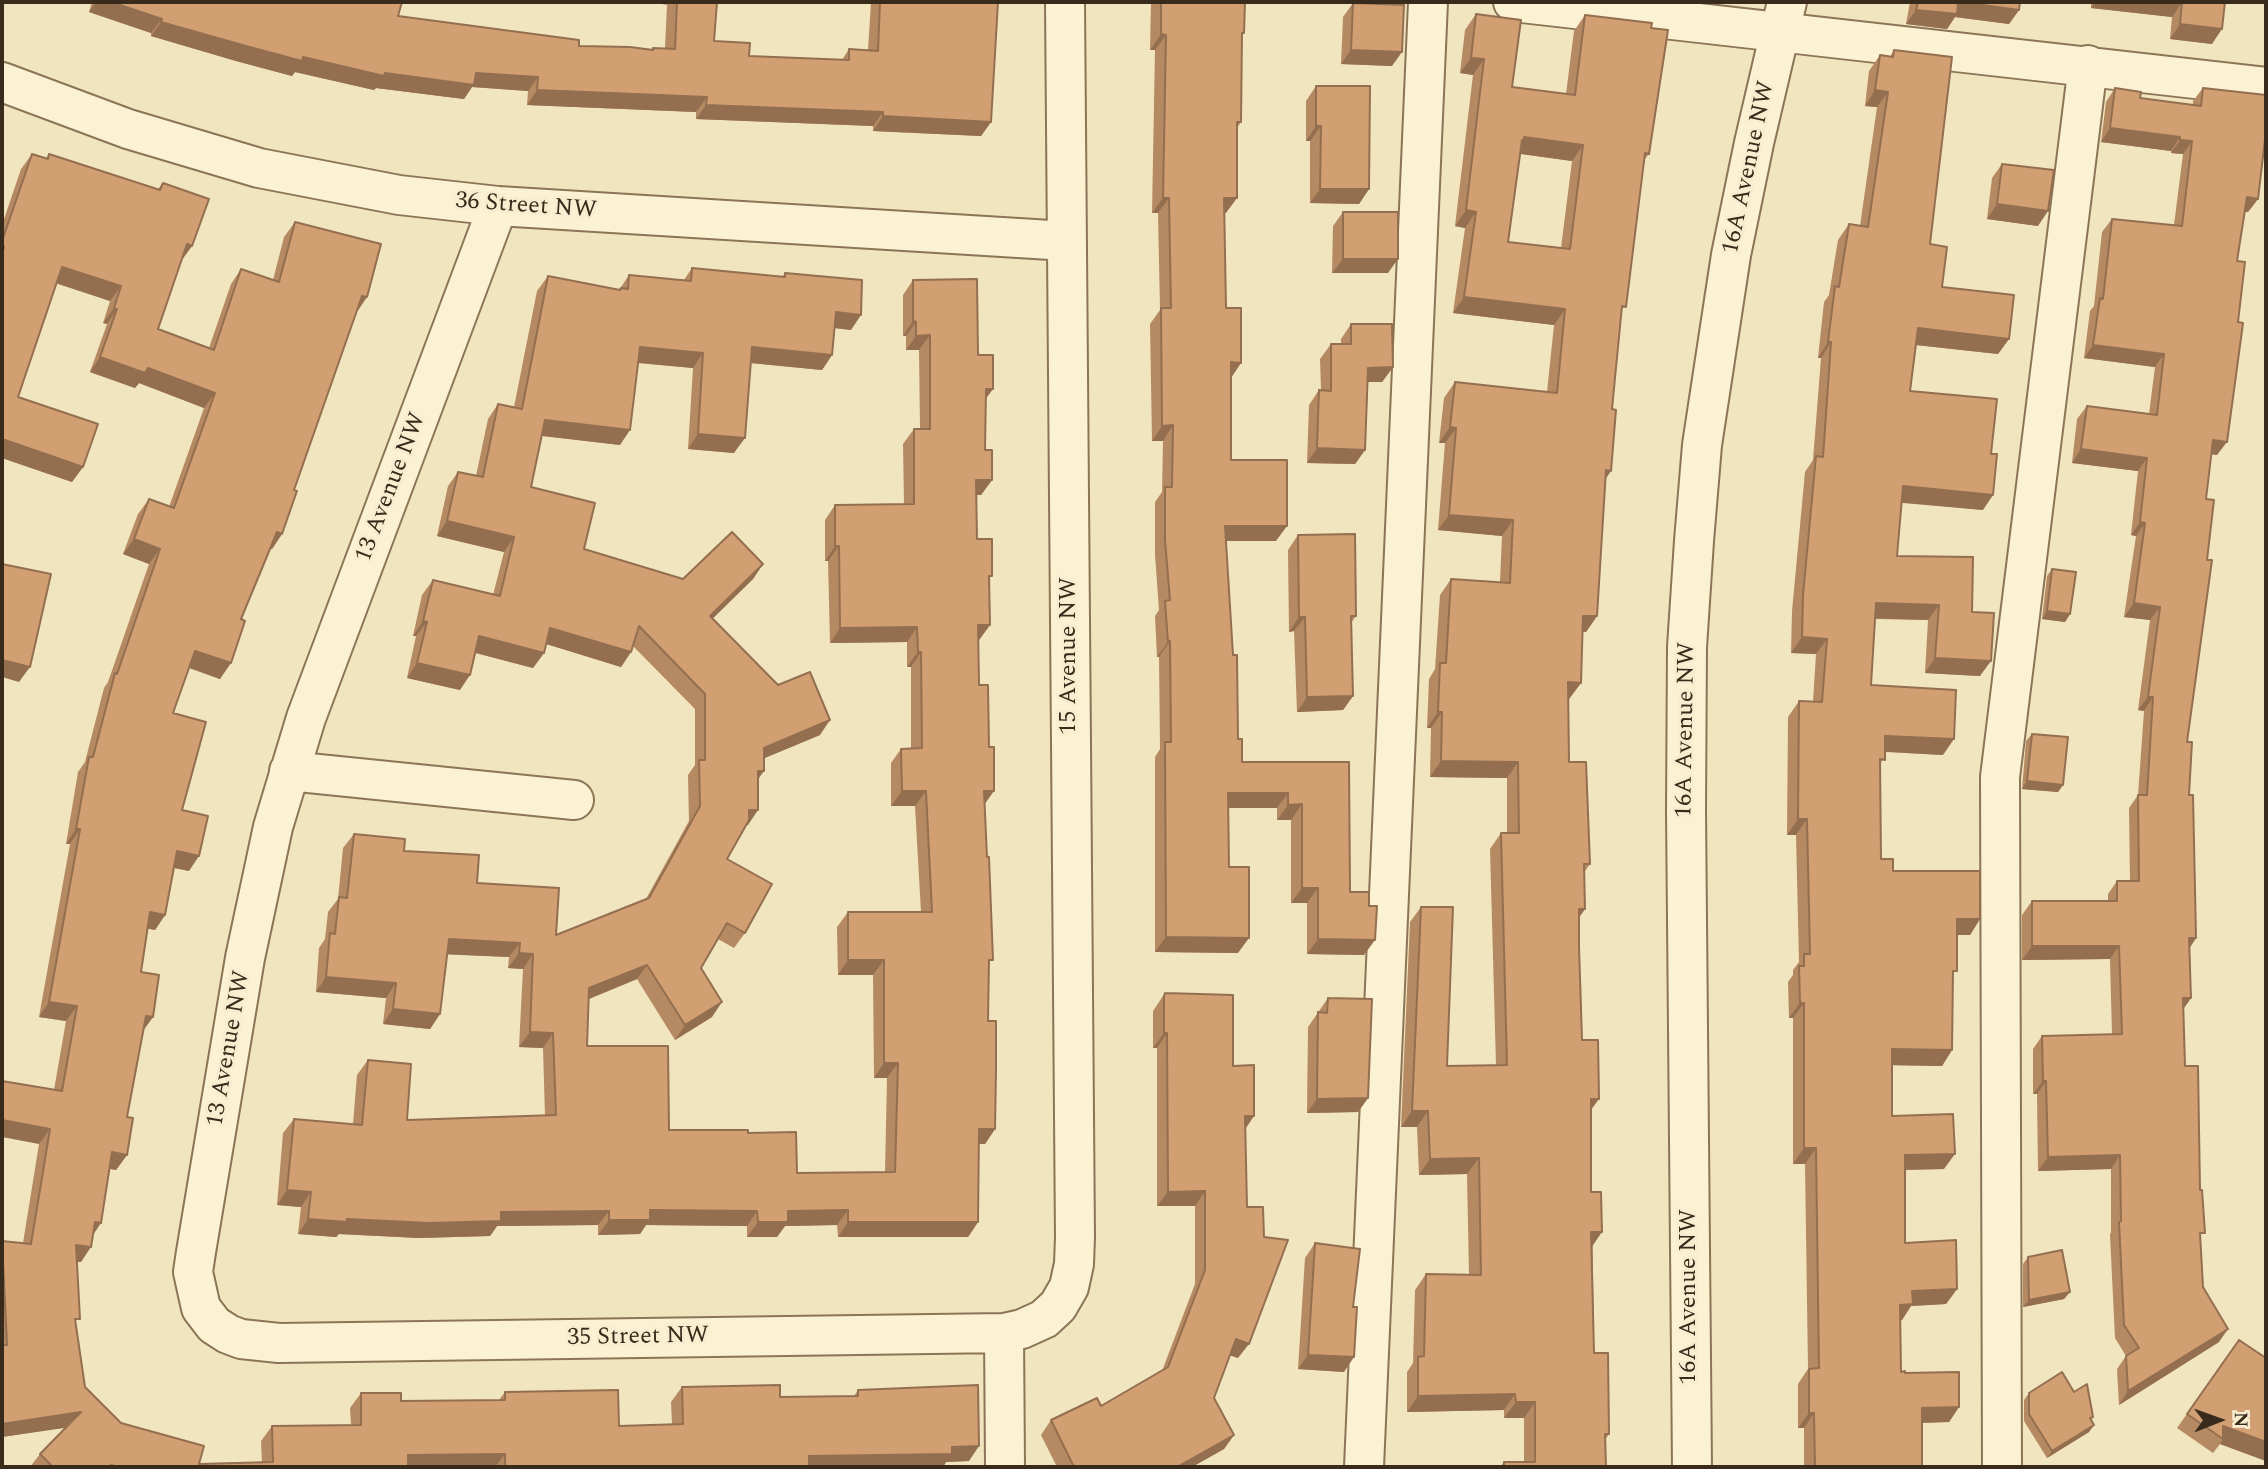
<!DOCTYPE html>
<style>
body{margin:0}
#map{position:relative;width:2268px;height:1469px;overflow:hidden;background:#f1e5bf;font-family:Spectral,serif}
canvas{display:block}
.frame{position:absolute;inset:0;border:4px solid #392b1c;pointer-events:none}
.north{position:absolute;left:2184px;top:1385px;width:70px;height:70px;-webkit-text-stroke:5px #f8eecf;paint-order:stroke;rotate:89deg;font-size:19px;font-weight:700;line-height:28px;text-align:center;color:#392b1c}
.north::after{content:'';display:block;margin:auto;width:24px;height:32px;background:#392b1c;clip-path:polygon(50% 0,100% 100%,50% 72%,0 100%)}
</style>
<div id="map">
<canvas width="2268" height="1469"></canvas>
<div class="frame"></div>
<div class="north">N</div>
</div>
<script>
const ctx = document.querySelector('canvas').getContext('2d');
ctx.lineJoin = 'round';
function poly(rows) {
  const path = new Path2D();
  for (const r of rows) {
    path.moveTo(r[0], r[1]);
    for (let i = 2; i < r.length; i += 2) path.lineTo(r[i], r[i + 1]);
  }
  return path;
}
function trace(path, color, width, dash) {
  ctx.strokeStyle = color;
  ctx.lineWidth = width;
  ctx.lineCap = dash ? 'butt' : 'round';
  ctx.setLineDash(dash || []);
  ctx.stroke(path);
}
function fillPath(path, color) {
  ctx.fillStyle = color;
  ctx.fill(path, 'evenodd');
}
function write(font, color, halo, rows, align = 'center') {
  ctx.font = font + ' Spectral,serif';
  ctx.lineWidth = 6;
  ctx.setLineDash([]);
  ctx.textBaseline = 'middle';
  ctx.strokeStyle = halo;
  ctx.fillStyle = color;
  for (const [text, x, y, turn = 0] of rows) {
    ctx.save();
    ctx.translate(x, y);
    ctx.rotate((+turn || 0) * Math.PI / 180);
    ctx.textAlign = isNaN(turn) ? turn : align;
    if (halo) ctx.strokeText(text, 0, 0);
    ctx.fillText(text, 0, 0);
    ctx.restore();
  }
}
const minor = poly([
 [1513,2,2266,87],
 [2,82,128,129,259,168,399,195,498,206,1067,241],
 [498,206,306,718,273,827,245,958,196,1252,193,1272,201,1308,214,1325,228,1334,241,1339,279,1343,1004,1333,1022,1329,1044,1319,1058,1306,1069,1287,1074,1264,1075,1237,1065,2],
 [289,771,574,800],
 [1004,1333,1005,1467],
 [1364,1467,1428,2],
 [1692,1467,1686,810,1687,647,1694,541,1702,445,1731,255,1754,143,1787,2],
 [2002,1467,2000,777,2088,65]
]);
trace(minor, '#8b7556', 42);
trace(minor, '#fbf1d3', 38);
fillPath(poly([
 [92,2,401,2,398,16,579,46,652,50,653,48,665,48,667,5,662,4,662,2,717,2,714,41,749,56,842,60,849,49,868,50,871,2,998,2,991,122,981,136,873,131,873,126,696,119,696,112,527,105,528,91,472,87,464,99,376,88,374,90,295,72,292,76,236,61,151,36,151,33,89,12],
 [1151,2,1245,2,1242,36,1241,122,1237,128,1226,213,1224,213,1226,308,1231,378,1231,460,1276,541,1226,541,1238,739,1242,762,1349,762,1350,892,1364,955,1307,954,1307,903,1291,903,1291,820,1277,820,1277,808,1228,808,1229,867,1238,953,1155,952,1155,757,1160,749,1159,657,1157,657,1155,616,1159,610,1155,555,1155,502,1162,492,1163,441,1152,441,1150,324,1160,310,1158,213,1152,213,1155,50,1150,50],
 [1910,2,2020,2,2019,10,2009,24,1955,17,1947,29,1906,24],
 [2091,2,2225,2,2212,44,2170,39,2172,17,2091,8],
 [1353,3,1392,66,1341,64,1343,17],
 [1476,14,1512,87,1566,94,1574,31,1585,15,1651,28,1649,154,1644,160,1621,314,1605,479,1597,616,1586,632,1582,632,1581,683,1569,699,1568,699,1569,762,1590,864,1585,871,1585,909,1579,917,1579,946,1582,1040,1591,1110,1594,1353,1609,1434,1605,1440,1606,1467,1500,1467,1504,1462,1524,1462,1524,1418,1504,1418,1504,1410,1407,1412,1407,1372,1413,1363,1415,1290,1426,1274,1469,1275,1467,1174,1419,1175,1417,1127,1401,1127,1410,922,1421,907,1447,1066,1496,1065,1490,849,1501,833,1507,833,1507,778,1430,777,1431,728,1427,728,1429,679,1435,669,1440,595,1451,579,1500,582,1502,536,1438,530,1445,443,1439,443,1444,398,1455,382,1547,392,1554,325,1453,313,1465,228,1455,226,1473,75,1460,73,1465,30],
 [1520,154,1572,161,1561,248,1508,242],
 [1894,50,1930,244,1942,287,2009,339,1998,354,1916,345,1910,391,1983,510,1901,502,1897,556,1972,612,1980,676,1925,673,1928,620,1875,619,1871,685,1943,755,1885,752,1880,766,1881,859,1893,871,1980,919,1970,935,1957,935,1953,977,1952,1050,1942,1066,1892,1065,1892,1116,1944,1169,1905,1170,1905,1243,1957,1289,1946,1304,1911,1306,1902,1320,1900,1320,1901,1372,1959,1407,1949,1422,1922,1423,1922,1467,1804,1467,1804,1428,1798,1428,1798,1384,1808,1369,1805,1164,1793,1164,1793,1018,1789,1018,1788,982,1793,975,1793,970,1799,962,1796,835,1787,835,1788,717,1799,701,1813,702,1816,654,1791,653,1792,611,1805,472,1813,460,1821,358,1818,358,1824,302,1829,295,1838,240,1849,224,1860,226,1877,107,1865,106,1869,71,1880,55,1890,57],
 [1316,86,1369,189,1359,204,1310,203,1310,141,1306,141,1306,101],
 [2115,88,2140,98,2193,105,2193,101,2203,88,2258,199,2248,212,2245,212,2237,261,2217,455,2211,454,2206,499,2187,742,2196,938,2190,947,2191,998,2183,1009,2185,1066,2200,1239,2203,1287,2219,1342,2119,1405,2117,1369,2126,1356,2115,1338,2110,1235,2111,1232,2111,1169,2038,1171,2037,1094,2033,1094,2033,1049,2042,1036,2112,1034,2110,959,2022,960,2022,915,2032,901,2108,901,2108,894,2117,881,2130,881,2129,808,2138,795,2144,711,2138,710,2150,620,2124,617,2136,536,2131,535,2138,471,2072,463,2077,419,2087,406,2149,414,2155,367,2084,358,2090,311,2094,306,2102,232,2112,219,2174,225,2183,154,2171,153,2171,151,2101,142,2106,102],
 [32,154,46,158,49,154,158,189,163,183,192,246,181,261,158,329,209,348,231,284,241,269,273,280,284,237,295,222,357,312,294,490,282,534,272,549,270,548,241,619,220,679,189,668,173,713,189,871,174,868,165,915,155,930,147,928,141,972,153,1017,143,1031,127,1117,127,1155,116,1170,110,1169,93,1234,81,1262,77,1262,76,1325,85,1387,121,1423,199,1464,262,1463,261,1441,272,1426,351,1425,350,1408,361,1393,401,1401,499,1400,505,1392,619,1426,672,1424,671,1402,682,1387,780,1397,854,1396,858,1390,969,1461,946,1462,943,1467,30,1467,40,1454,66,1427,2,1437,2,1241,23,1243,39,1144,54,1090,66,1021,39,1017,70,844,66,844,78,772,85,762,104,688,108,682,149,564,123,554,138,514,149,499,169,507,204,408,139,383,135,388,90,372,107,324,103,323,110,301,57,283,18,397,83,467,72,482,2,458,2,225,21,169],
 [2002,164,2038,226,1987,219,1992,178],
 [1343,212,1388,273,1332,273,1333,226],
 [692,268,782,277,785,273,851,330,835,328,832,355,822,370,750,363,734,453,688,449,693,368,638,363,620,445,542,436,531,487,584,549,683,579,763,564,753,579,712,619,820,735,764,758,748,825,746,825,727,859,745,933,734,948,718,939,701,968,712,1017,675,1040,637,979,589,999,587,1046,669,1130,748,1133,797,1173,885,1172,887,1078,874,1078,873,975,838,975,837,927,848,912,921,912,915,806,891,806,891,763,901,749,911,748,911,667,907,667,907,642,830,643,828,561,825,561,825,520,835,505,904,505,903,444,914,429,920,429,919,350,906,350,906,336,903,336,903,295,913,280,978,355,986,399,985,450,992,480,981,495,977,495,977,539,989,581,990,625,979,640,978,640,979,685,985,804,989,967,988,1021,995,1129,985,1144,979,1144,978,1222,968,1237,838,1237,837,1225,785,1226,777,1237,747,1237,747,1226,646,1225,640,1234,598,1235,598,1225,497,1226,490,1236,419,1238,339,1234,336,1237,298,1234,301,1207,277,1205,283,1133,294,1119,353,1124,357,1075,368,1060,407,1120,545,1116,543,1048,519,1047,523,969,508,968,509,957,447,954,440,1014,430,1029,383,1024,386,998,316,992,319,948,325,939,328,912,338,899,343,848,354,834,404,851,477,883,556,935,646,899,689,821,688,775,695,765,695,709,633,646,631,652,621,667,546,644,544,653,533,668,475,653,460,690,407,678,416,636,413,636,422,595,433,580,493,595,504,552,437,536,448,486,458,472,476,476,488,419,498,404,514,407,537,291,548,276,619,290,629,275,684,280],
 [1351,324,1393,367,1382,382,1368,382,1365,450,1355,464,1307,463,1309,405,1319,390,1321,390,1320,359,1331,344,1341,344,1341,339],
 [1298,535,1356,616,1351,623,1353,696,1343,710,1297,712,1294,631,1289,632,1288,550],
 [2052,569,2070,614,2065,622,2042,619,2047,576],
 [2032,734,2063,785,2058,792,2022,789,2026,741],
 [1165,993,1233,1066,1245,1129,1238,1358,1230,1355,1214,1398,1234,1435,1224,1449,1192,1467,1057,1467,1041,1435,1051,1420,1101,1406,1162,1371,1195,1284,1195,1206,1157,1206,1157,1048,1153,1048,1153,1011],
 [1328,998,1368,1098,1358,1112,1307,1113,1308,1027],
 [1315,1243,1344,1372,1298,1369,1305,1258],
 [2028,1257,2070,1292,2064,1299,2023,1307,2023,1264],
 [2239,1340,2266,1461,2220,1444,2213,1453,2177,1428],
 [2074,1392,2093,1417,2091,1420,2094,1425,2089,1432,2047,1458,2024,1421,2024,1400,2029,1393]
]), '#b58962');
fillPath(poly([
 [96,2,111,2,162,19,151,33,89,12],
 [1958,2,2019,10,2009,24,1955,17,1947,29,1906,24,1916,10],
 [2095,2,2182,2,2172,17,2091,8],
 [161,22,303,57,385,73,476,73,538,77,528,91,472,87,464,99,376,88,374,90,295,72,292,76,236,61,151,36],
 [2180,24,2222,29,2212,44,2170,39],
 [1161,34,1166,35,1155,50,1150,50],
 [1351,50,1402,52,1392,66,1341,64],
 [1471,58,1484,59,1473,75,1460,73],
 [537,90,707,97,696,112,527,105],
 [1875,90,1888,92,1877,107,1865,106],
 [706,105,883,112,873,126,696,119],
 [883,116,991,122,981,136,873,131],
 [1316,126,1321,126,1310,141,1306,141],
 [2110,128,2180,137,2171,151,2101,142],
 [1524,137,1583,145,1572,161,1515,153],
 [2180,140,2192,141,2183,154,2171,153],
 [1320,189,1369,189,1359,204,1310,203],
 [2247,197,2258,199,2248,212,2238,211],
 [1163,198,1169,198,1158,213,1152,213],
 [1224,198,1237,198,1226,213,1213,213],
 [1997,204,2048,211,2038,226,1987,219],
 [1466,210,1476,212,1465,228,1455,226],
 [187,244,192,246,181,261,176,259],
 [1343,259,1398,259,1388,273,1332,273],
 [62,267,121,286,110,301,52,282],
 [362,296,367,297,357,312],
 [1464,297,1565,309,1554,325,1453,313],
 [114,308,117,309,107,324,103,323],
 [836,312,861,315,851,330,826,327],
 [913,321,916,322,906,336,903,336],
 [1918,328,2009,339,1998,354,1907,344],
 [930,335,919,350,906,350,916,336],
 [1828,342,1831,342,1821,358,1818,358],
 [2093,345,2164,354,2155,367,2084,358],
 [640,347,703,353,693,368,629,362],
 [752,347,832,355,822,370,741,362],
 [100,357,148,368,215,393,204,408,139,383,135,388,90,372],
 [1231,362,1241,363,1231,378],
 [1393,367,1382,382,1358,382,1368,368],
 [986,389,993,389,982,404],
 [545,420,630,430,620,445,535,435],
 [1173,425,1163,441,1152,441,1162,426],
 [1450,427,1456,428,1445,443,1439,443],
 [698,434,745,438,734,453,688,449],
 [5,440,83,467,72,482,2,458,2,445],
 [2213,440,2227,442,2217,455,2204,453],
 [1317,448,1365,450,1355,464,1307,463],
 [2081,449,2147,458,2138,471,2072,463],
 [1606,470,1611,471,1600,487],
 [976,480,992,480,981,495,966,495],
 [1903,486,1993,495,1983,510,1892,502],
 [1449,515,1513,520,1502,536,1438,530],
 [447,521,514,537,504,552,437,536],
 [2140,522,2145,523,2136,536,2131,535],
 [1225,526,1287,526,1276,541,1214,541],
 [277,532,282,534,272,549,266,547],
 [134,539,160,549,149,564,123,554],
 [835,546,839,546,828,561,825,561],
 [763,564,753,579,700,631,710,616],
 [1876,603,1939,605,1928,620,1866,618],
 [2134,603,2160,607,2150,620,2124,617],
 [2047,611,2070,614,2065,622,2042,619],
 [1583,616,1597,616,1586,632,1572,631],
 [1299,617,1305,617,1294,631,1289,632],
 [423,621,427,622,416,636,413,636],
 [978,625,990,625,979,640,967,640],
 [917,627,907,642,830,643,840,628],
 [550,628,631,652,621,667,540,642],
 [479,636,544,653,533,668,469,651],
 [1802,637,1827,639,1816,654,1791,653],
 [1170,641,1159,657,1157,657,1168,642],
 [195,651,231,663,220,679,184,666],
 [918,652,921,652,911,667,907,667],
 [1935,658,1991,661,1980,676,1925,673],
 [2,660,30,667,19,682,2,677],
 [417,663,470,675,460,690,407,678],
 [1568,682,1581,683,1569,699,1557,698],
 [1353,696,1343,710,1297,712,1307,697],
 [2148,697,2153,697,2144,711,2138,710],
 [1438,712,1442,712,1431,728,1427,728],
 [830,720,820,735,753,763,764,748],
 [1885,736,1954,739,1943,755,1874,751],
 [1441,761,1518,762,1507,778,1430,777],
 [758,771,764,771,753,786],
 [2027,781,2063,785,2058,792,2022,789],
 [902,791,926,791,915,806,891,806],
 [984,791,994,791,984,805],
 [1228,793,1288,793,1277,808,1217,808],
 [1302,804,1291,820,1277,820,1288,805],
 [749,810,758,810,748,825,739,825],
 [1798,819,1807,819,1796,835,1787,835],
 [76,829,80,829,70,844,66,844],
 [177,851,199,856,189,871,166,866],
 [1302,888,1318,888,1307,903,1291,903],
 [1579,909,1585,909,1574,925],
 [150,912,165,915,155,930,139,927],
 [1957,919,1980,919,1970,935,1946,935],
 [1166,937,1249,938,1238,953,1155,952],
 [2189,938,2196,938,2187,952],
 [449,939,520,943,509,957,438,954],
 [1318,939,1375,940,1364,955,1307,954],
 [2032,946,2119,946,2110,959,2022,960],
 [519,953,533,954,523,969,508,968],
 [848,960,884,960,873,975,838,975],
 [647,965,637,979,579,1003,589,988],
 [326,977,396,983,386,998,316,992],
 [2183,998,2191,998,2182,1011],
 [49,1002,77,1006,66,1021,39,1017],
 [722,1002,712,1017,675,1040,685,1025],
 [1800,1003,1804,1003,1793,1018,1789,1018],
 [393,1009,440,1014,430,1029,383,1024],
 [146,1016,153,1017,142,1032],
 [530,1032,553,1033,543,1048,519,1047],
 [1164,1033,1167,1033,1157,1048,1153,1048],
 [1892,1049,1952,1050,1942,1066,1881,1065],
 [884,1063,898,1063,887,1078,874,1078],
 [2043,1081,2046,1081,2037,1094,2033,1094],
 [1368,1098,1358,1112,1307,1113,1317,1099],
 [1591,1099,1599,1099,1588,1114],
 [1412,1111,1428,1111,1417,1127,1401,1127],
 [1245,1116,1254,1116,1244,1131],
 [2,1120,50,1129,39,1144,2,1137],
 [979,1129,995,1129,985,1144,969,1143],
 [1804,1148,1816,1148,1805,1164,1793,1164],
 [112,1152,127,1155,116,1170,102,1167],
 [1955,1154,1944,1169,1894,1170,1905,1155],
 [2120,1155,2111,1169,2038,1171,2048,1157],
 [1479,1158,1467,1174,1419,1175,1430,1159],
 [287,1190,311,1192,301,1207,277,1205],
 [1205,1191,1195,1206,1157,1206,1168,1192],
 [650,1210,757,1211,747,1226,646,1225,640,1234,598,1235,609,1220],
 [848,1210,837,1225,785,1226,777,1237,747,1237,758,1222,788,1211],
 [609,1211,598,1225,497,1226,490,1236,419,1238,339,1234,336,1237,298,1234,308,1219,347,1219,501,1212],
 [95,1222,101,1223,91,1238],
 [848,1222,978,1222,968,1237,838,1237],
 [1591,1232,1602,1232,1591,1248],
 [76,1245,91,1247,81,1262,66,1260],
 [1957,1289,1946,1304,1911,1306,1902,1320,1889,1320,1900,1305,1912,1291],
 [2070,1292,2064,1299,2023,1307,2029,1300],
 [2228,1329,2219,1342,2119,1405,2128,1391],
 [1236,1339,1249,1344,1238,1358,1226,1354],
 [1308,1355,1354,1357,1344,1372,1298,1369],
 [1515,1394,1504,1410,1407,1412,1418,1396],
 [1516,1402,1535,1402,1524,1418,1504,1418],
 [1959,1407,1949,1422,1911,1423,1922,1408],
 [81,1412,71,1427,2,1437,2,1424],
 [1809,1413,1814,1413,1804,1428,1798,1428],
 [2094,1425,2089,1432,2047,1458,2052,1451],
 [2223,1426,2266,1442,2266,1461,2220,1444,2223,1439],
 [1234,1435,1224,1449,1192,1467,1177,1467],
 [979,1446,969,1461,946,1462,943,1467,801,1467,809,1456],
 [505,1454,495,1467,399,1467,408,1455]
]), '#936f50');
const building = poly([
 [111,2,402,2,398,16,579,40,579,46,630,47,653,50,653,48,675,49,677,2,717,2,714,41,750,43,749,56,849,60,849,49,878,51,880,2,998,2,991,122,883,116,883,112,706,105,707,97,537,90,538,77,476,73,474,85,385,73,384,76,303,57,302,61,246,46,161,22,162,19,111,2],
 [1161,2,1245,2,1244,33,1242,33,1241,122,1237,122,1237,198,1224,198,1226,308,1241,308,1241,363,1231,362,1231,460,1287,460,1287,526,1225,526,1233,655,1237,655,1238,739,1242,739,1242,762,1349,762,1350,892,1369,892,1369,906,1377,906,1375,940,1318,939,1318,888,1302,888,1302,804,1288,805,1288,793,1228,793,1229,867,1249,867,1249,938,1166,937,1165,742,1171,742,1170,641,1168,642,1165,601,1170,600,1165,540,1165,487,1172,487,1173,425,1162,426,1161,308,1171,308,1169,198,1163,198,1166,35,1161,34,1161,2],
 [1918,2,1958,2,1957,14,1916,10,1918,2],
 [1961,2,2020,2,2019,10,1961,2],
 [2178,2,2225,2,2222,29,2180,24,2182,2,2178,2],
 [1353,3,1404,5,1402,52,1351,50,1353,3],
 [1476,14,1521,20,1512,87,1575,95,1585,15,1652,23,1651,28,1668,30,1649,154,1645,153,1626,307,1622,306,1612,409,1616,410,1611,471,1606,470,1597,616,1583,616,1581,683,1568,682,1569,762,1586,762,1590,864,1584,864,1585,909,1579,909,1579,946,1582,1040,1598,1040,1599,1099,1591,1099,1591,1192,1601,1192,1602,1232,1591,1232,1594,1353,1608,1353,1609,1434,1605,1434,1606,1467,1504,1467,1504,1462,1535,1462,1535,1402,1516,1402,1515,1394,1418,1396,1418,1357,1424,1356,1426,1274,1481,1275,1479,1158,1430,1159,1428,1111,1412,1111,1421,907,1453,907,1447,1066,1507,1065,1501,833,1519,833,1518,762,1441,761,1442,712,1438,712,1440,663,1446,663,1451,579,1510,583,1513,520,1449,515,1456,428,1450,427,1455,382,1557,393,1565,309,1464,297,1476,212,1466,210,1484,59,1471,58,1476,14],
 [1524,137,1583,145,1570,249,1508,242,1522,140,1524,140,1524,137],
 [1894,50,1952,57,1930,244,1947,247,1942,287,2014,295,2009,339,1918,328,1910,391,1997,399,1991,454,1997,454,1993,495,1903,486,1897,556,1973,557,1972,612,1994,613,1991,661,1935,658,1939,605,1876,603,1871,685,1956,690,1954,739,1885,736,1885,760,1880,759,1881,859,1893,859,1893,871,1980,871,1980,919,1957,919,1957,971,1953,971,1952,1050,1892,1049,1892,1116,1953,1114,1955,1154,1905,1155,1905,1243,1956,1240,1957,1289,1912,1291,1913,1304,1900,1305,1901,1372,1905,1371,1905,1373,1959,1372,1959,1407,1922,1408,1922,1467,1815,1467,1814,1413,1809,1413,1809,1369,1819,1368,1816,1148,1804,1148,1804,1003,1800,1003,1799,966,1804,966,1804,954,1810,954,1807,819,1798,819,1799,701,1822,702,1827,639,1802,637,1803,595,1816,456,1823,457,1831,342,1828,342,1835,286,1839,287,1849,224,1868,227,1888,92,1875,90,1880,55,1893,57,1894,50],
 [1316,86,1370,86,1369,189,1320,189,1321,126,1316,126,1316,86],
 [2115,88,2141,92,2140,98,2201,106,2203,88,2266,95,2266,131,2258,199,2247,197,2237,261,2245,262,2238,322,2243,323,2227,442,2213,440,2206,499,2214,500,2207,560,2212,560,2187,742,2192,742,2189,795,2193,795,2196,938,2189,938,2191,998,2183,998,2185,1066,2198,1066,2200,1190,2202,1190,2205,1233,2200,1233,2203,1287,2228,1329,2128,1391,2126,1356,2139,1348,2124,1325,2119,1222,2121,1221,2120,1155,2048,1157,2046,1081,2043,1081,2042,1036,2122,1034,2119,946,2032,946,2032,901,2117,901,2117,881,2139,881,2138,795,2147,795,2153,697,2148,697,2160,607,2134,603,2145,523,2140,522,2147,458,2081,449,2087,406,2157,415,2164,354,2093,345,2100,298,2103,299,2112,219,2182,226,2192,141,2180,140,2180,137,2110,128,2115,88],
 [32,154,48,159,49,154,160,190,163,183,209,199,192,246,187,244,158,329,214,350,241,269,279,282,295,222,381,244,367,297,362,296,294,490,297,491,282,534,277,532,241,619,245,621,231,663,195,651,173,713,206,722,182,810,208,816,199,856,177,851,165,915,150,912,141,972,159,975,153,1017,146,1016,127,1117,133,1118,127,1155,112,1152,101,1223,95,1222,91,1247,76,1245,80,1319,75,1319,85,1387,121,1423,204,1446,199,1464,273,1462,272,1426,361,1425,361,1393,401,1393,401,1401,505,1400,505,1392,618,1390,619,1426,683,1424,682,1387,780,1385,780,1397,858,1396,858,1390,978,1385,979,1446,952,1447,952,1454,809,1456,809,1467,505,1467,505,1454,408,1455,408,1467,119,1467,111,1465,109,1467,53,1467,40,1454,81,1412,2,1424,2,1345,7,1345,2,1241,31,1244,50,1129,2,1120,2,1081,62,1091,77,1006,49,1002,80,829,76,829,89,757,93,757,115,673,117,674,160,549,134,539,149,499,174,508,215,393,148,368,145,373,100,357,117,309,114,308,121,286,62,267,18,397,98,424,83,467,5,440,2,450,2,255,4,247,2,246,2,241,32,154],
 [2002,164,2054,170,2048,211,1997,204,2002,164],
 [1343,212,1398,212,1398,259,1343,259,1343,212],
 [692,268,785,277,785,273,862,280,861,315,836,312,832,355,752,347,745,438,698,434,703,353,640,347,630,430,545,420,531,487,595,503,584,549,683,579,732,532,763,564,710,616,778,685,810,672,830,720,764,748,764,771,758,771,758,810,749,810,749,820,727,859,772,884,745,933,727,923,701,968,722,1002,685,1025,647,965,589,988,587,1046,668,1046,669,1130,748,1130,748,1133,796,1132,797,1173,895,1172,898,1063,884,1063,884,960,848,960,848,912,932,912,926,791,902,791,901,749,922,748,921,652,918,652,917,627,840,628,839,546,835,546,835,505,914,504,914,429,930,429,930,335,916,336,916,322,913,321,913,280,977,279,978,355,993,355,993,389,986,389,985,450,992,450,992,480,976,480,977,539,992,539,992,576,989,576,990,625,978,625,979,685,988,685,989,747,994,747,994,791,984,791,987,857,989,857,993,960,989,960,988,1021,996,1021,996,1069,995,1129,979,1129,978,1222,848,1222,848,1210,788,1211,788,1222,758,1222,757,1211,650,1210,650,1220,609,1220,609,1211,501,1212,501,1221,429,1223,347,1219,347,1222,308,1219,311,1192,287,1190,294,1119,362,1125,368,1060,411,1064,407,1120,556,1115,553,1033,530,1032,533,954,519,953,520,943,449,939,440,1014,393,1009,396,983,326,977,330,933,335,934,339,897,347,898,354,834,405,839,404,851,479,855,477,883,559,888,556,935,649,898,700,806,699,760,705,760,705,694,639,626,631,652,550,628,544,653,479,636,470,675,417,663,427,622,423,621,433,580,500,596,514,537,447,521,458,472,483,477,498,404,522,409,548,276,620,290,621,288,628,289,629,275,691,281,692,268],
 [1351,324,1392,324,1393,367,1368,368,1365,450,1317,448,1319,390,1331,391,1331,344,1351,344,1351,324],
 [1355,534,1356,616,1351,616,1353,696,1307,697,1305,617,1299,617,1298,535,1355,534],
 [2,564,51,574,30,667,2,660,2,564],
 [2052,569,2076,572,2070,614,2047,611,2052,569],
 [2032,734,2068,737,2063,785,2027,781,2032,734],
 [1165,993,1233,995,1233,1066,1254,1065,1254,1116,1245,1116,1247,1207,1263,1207,1264,1237,1288,1240,1249,1344,1236,1339,1214,1398,1234,1435,1177,1467,1074,1467,1051,1420,1097,1398,1101,1406,1168,1367,1205,1270,1205,1191,1168,1192,1167,1033,1164,1033,1164,996,1165,993],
 [1328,998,1372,999,1368,1098,1317,1099,1318,1012,1327,1013,1328,998],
 [1315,1243,1360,1249,1353,1307,1357,1307,1354,1357,1308,1355,1315,1243],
 [2062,1250,2070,1292,2029,1300,2028,1257,2062,1250],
 [2239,1340,2266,1358,2266,1442,2223,1426,2223,1439,2187,1414,2239,1340],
 [2062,1372,2074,1392,2087,1384,2093,1417,2090,1418,2094,1425,2052,1451,2029,1414,2029,1393,2062,1372]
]);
fillPath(building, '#d29f72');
trace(building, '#936f50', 2);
write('24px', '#392b1c', '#f8eecf', [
 ["16A Avenue NW",1750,168,-78],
 ["36 Street NW",526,207,4],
 ["13 Avenue NW",392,488,-69],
 ["15 Avenue NW",1070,656,-90],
 ["16A Avenue NW",1687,730,-89],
 ["13 Avenue NW",230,1049,-80],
 ["16A Avenue NW",1690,1297,-90],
 ["35 Street NW",638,1338,-1]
]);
</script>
